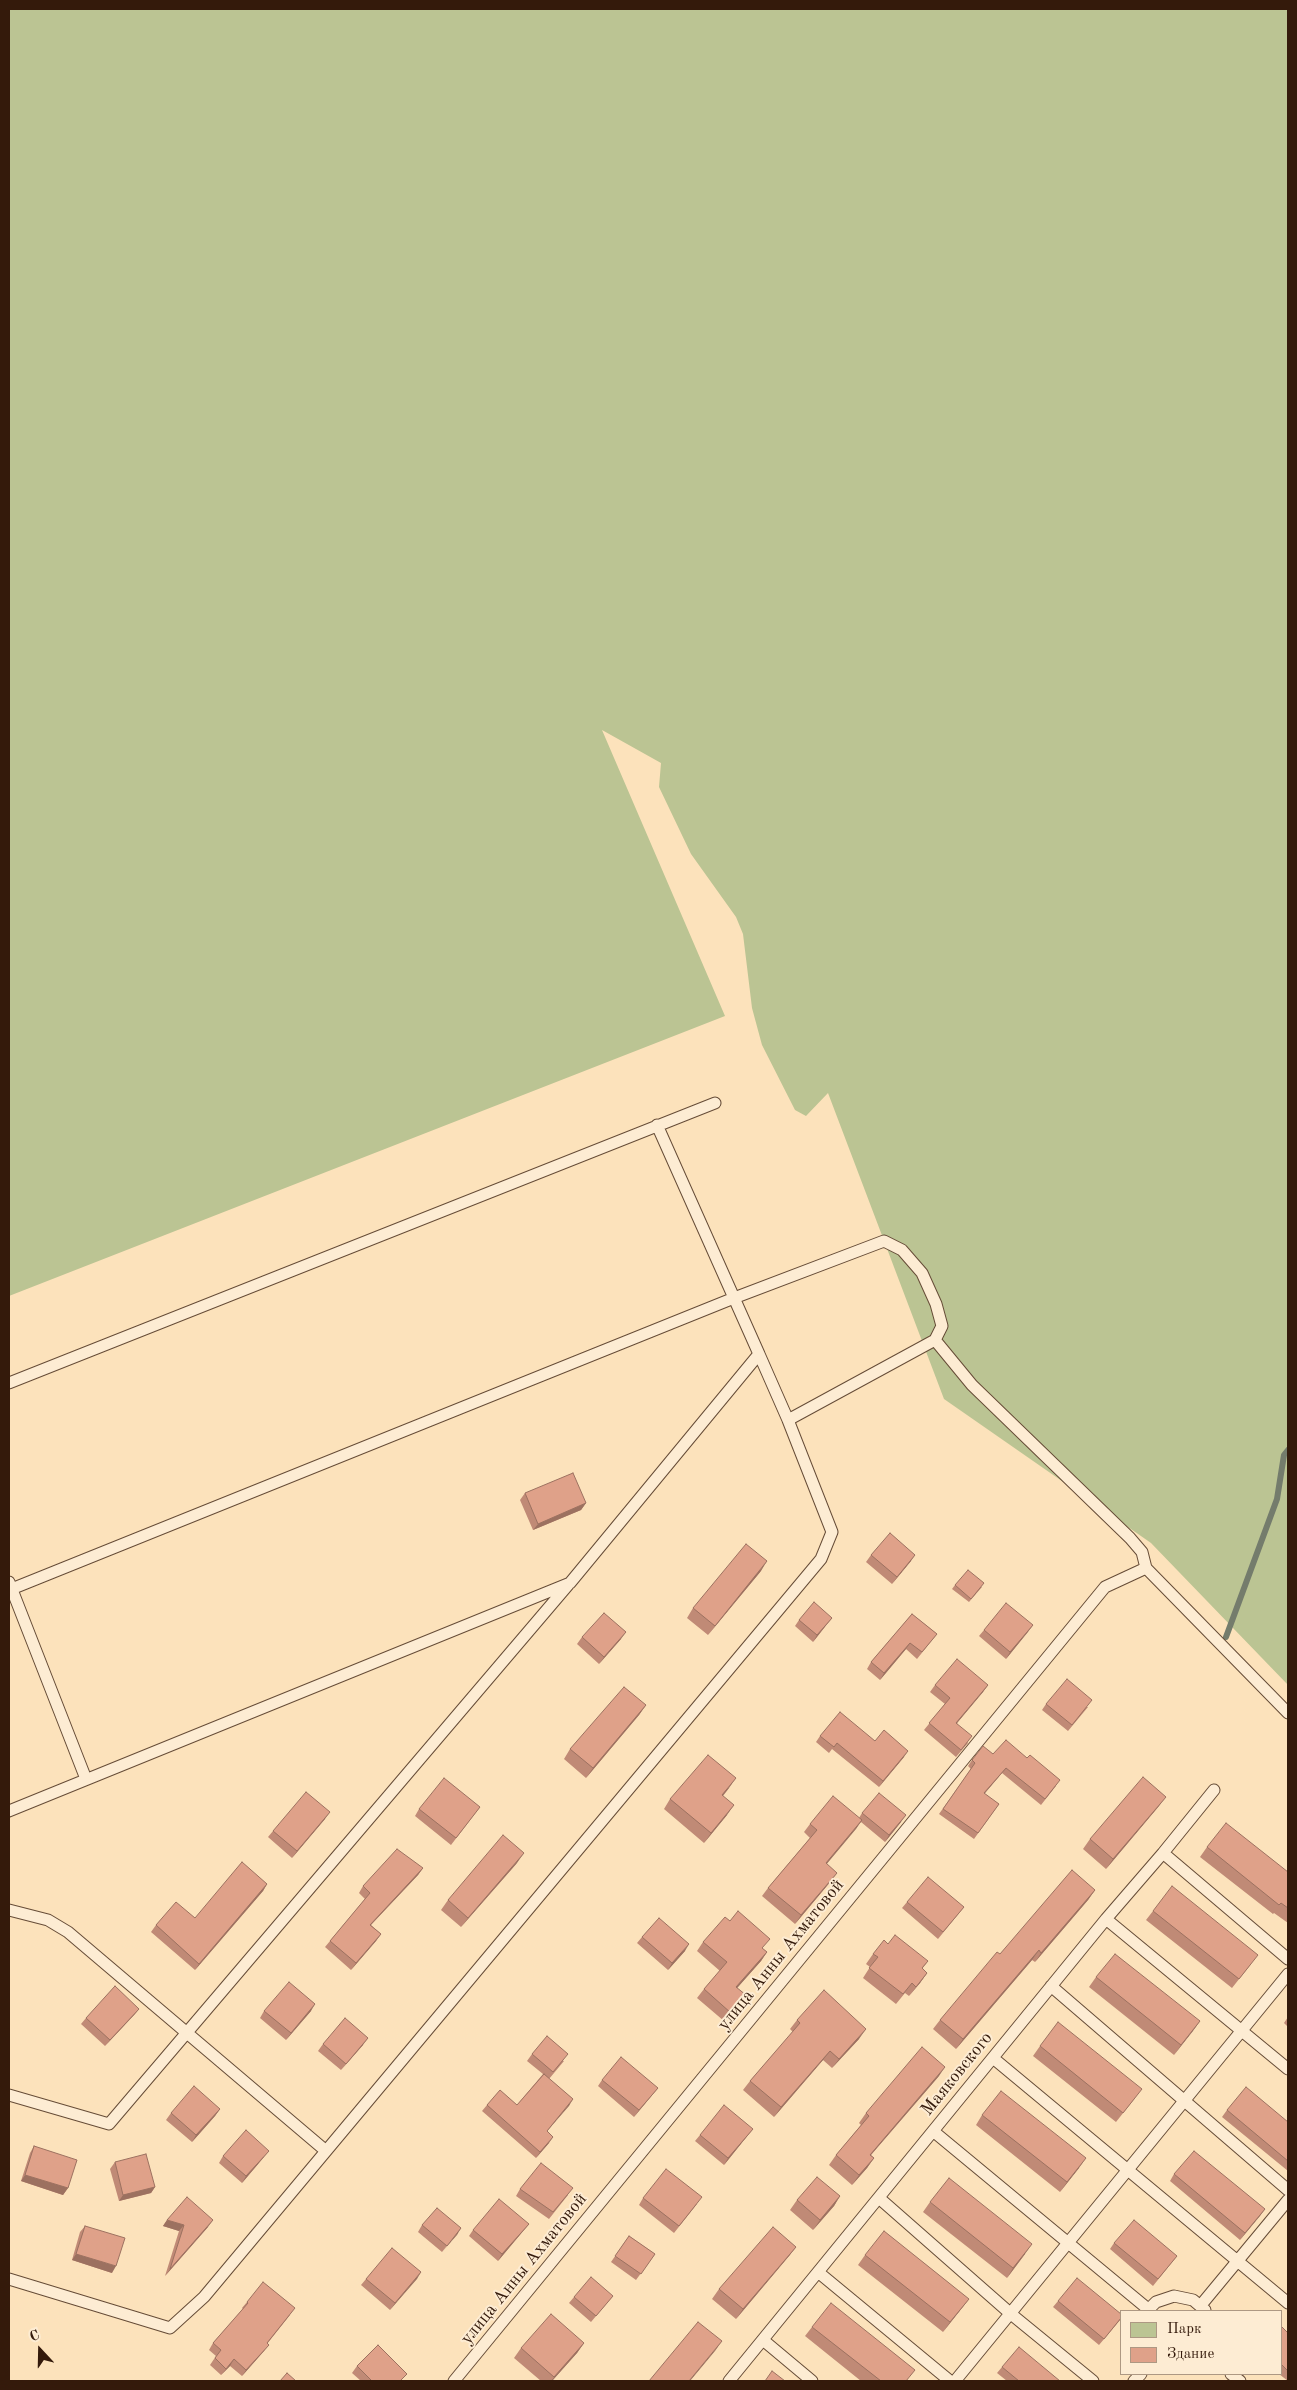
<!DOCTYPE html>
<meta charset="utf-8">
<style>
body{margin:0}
#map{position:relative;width:1297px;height:2390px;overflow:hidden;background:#fce2bb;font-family:"Old Standard TT",serif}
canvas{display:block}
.frame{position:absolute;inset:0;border:10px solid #341a0b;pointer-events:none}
.legend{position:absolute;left:1120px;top:2310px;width:162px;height:65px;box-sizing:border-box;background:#fdecd3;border:1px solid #ad9883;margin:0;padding:6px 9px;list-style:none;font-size:15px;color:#341a0b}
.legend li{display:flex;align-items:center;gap:10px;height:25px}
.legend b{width:25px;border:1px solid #ad9883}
.north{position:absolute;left:15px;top:2325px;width:50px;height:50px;-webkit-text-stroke:4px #fdecd3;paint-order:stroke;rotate:339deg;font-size:14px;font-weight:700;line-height:20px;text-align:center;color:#341a0b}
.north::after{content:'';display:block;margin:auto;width:18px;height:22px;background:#341a0b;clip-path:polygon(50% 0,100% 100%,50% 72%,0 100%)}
</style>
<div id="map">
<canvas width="1297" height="2390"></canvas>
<div class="frame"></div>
<ul class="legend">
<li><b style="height:14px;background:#bbc493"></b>Парк</li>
<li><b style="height:14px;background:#dfa189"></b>Здание</li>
</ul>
<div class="north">С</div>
</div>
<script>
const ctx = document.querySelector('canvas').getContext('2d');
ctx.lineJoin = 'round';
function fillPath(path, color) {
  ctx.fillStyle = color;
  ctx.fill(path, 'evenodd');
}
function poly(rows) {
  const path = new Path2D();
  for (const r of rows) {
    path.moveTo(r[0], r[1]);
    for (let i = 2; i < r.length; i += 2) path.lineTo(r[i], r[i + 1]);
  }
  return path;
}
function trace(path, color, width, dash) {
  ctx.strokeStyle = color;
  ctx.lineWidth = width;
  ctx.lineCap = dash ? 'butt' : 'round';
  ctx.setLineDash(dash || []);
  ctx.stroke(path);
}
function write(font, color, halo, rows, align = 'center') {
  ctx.font = font + ' "Old Standard TT",serif';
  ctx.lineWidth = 4;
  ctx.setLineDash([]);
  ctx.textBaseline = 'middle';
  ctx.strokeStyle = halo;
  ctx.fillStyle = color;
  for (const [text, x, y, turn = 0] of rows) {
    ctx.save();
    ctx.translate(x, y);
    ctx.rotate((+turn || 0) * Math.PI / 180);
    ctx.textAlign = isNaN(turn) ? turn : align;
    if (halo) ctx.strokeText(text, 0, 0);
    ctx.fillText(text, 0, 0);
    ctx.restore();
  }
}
fillPath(poly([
 [9,9,1288,9,1288,1685,1151,1543,944,1399,828,1093,806,1116,795,1110,762,1045,752,1008,743,934,736,917,691,854,659,787,661,763,602,730,725,1016,9,1296]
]), '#bbc493');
trace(poly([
 [1226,1637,1277,1499,1284,1455,1288,1450]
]), '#747c6c', 6);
const service = poly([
 [935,1340,972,1385,1130,1538,1142,1552,1146,1568,1288,1713],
 [9,1383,715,1103],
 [9,1582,86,1779],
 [9,1590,734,1298,884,1241,902,1250,922,1273,936,1304,942,1326,935,1340,788,1420,759,1354],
 [9,1811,570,1583,759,1354,657,1125],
 [1163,1853,1288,1959],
 [9,1910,48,1920,68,1932,326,2151],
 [1106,1919,1288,2069],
 [1051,1986,1288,2190],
 [993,2058,1288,2303],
 [9,2095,109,2124,568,1585],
 [933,2131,1148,2309],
 [879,2198,1011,2314,1093,2381],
 [818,2272,950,2381],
 [9,2279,170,2328,204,2297,821,1559,832,1532,788,1420],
 [1201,2305,1288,2200],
 [1147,2311,1156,2302,1174,2296,1193,2300,1205,2310],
 [763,2340,812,2381],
 [1231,2374,1240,2381],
 [454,2381,1105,1587,1146,1568],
 [729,2381,1106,1919,1163,1853,1214,1790],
 [955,2381,1288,1974],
 [1134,2381,1141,2374]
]);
trace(service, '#664c37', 13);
trace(service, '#fdecd3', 11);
fillPath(poly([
 [525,1493,586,1503,581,1510,533,1530,520,1500],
 [871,1555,911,1561,892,1584,866,1562],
 [761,1571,708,1635,687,1618,693,1608],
 [955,1585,982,1587,969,1602,952,1589],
 [912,1614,937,1634,917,1659,906,1649,880,1680,867,1669,871,1662],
 [832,1618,813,1642,795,1626,799,1620],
 [1033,1625,1006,1659,979,1636,984,1630],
 [582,1637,621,1639,599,1664,577,1644],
 [935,1685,988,1685,983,1692,957,1723,968,1743,956,1757,924,1730,945,1704,930,1692],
 [1046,1704,1088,1707,1068,1731,1042,1710],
 [646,1705,639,1715,586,1778,564,1759,570,1749],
 [820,1736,875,1741,904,1757,879,1787,832,1749,829,1753,816,1742],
 [993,1754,1056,1786,1041,1805,1002,1773,984,1794,999,1804,974,1839,939,1814,971,1769,968,1766,972,1760],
 [729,1788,723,1796,727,1815,704,1843,664,1809,670,1799],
 [1159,1806,1106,1869,1083,1849,1090,1839],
 [480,1807,451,1845,415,1816,419,1809],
 [862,1813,901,1822,885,1842,861,1822,826,1864,831,1881,795,1924,762,1896,768,1888,810,1838,804,1832,810,1824,859,1818],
 [325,1819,292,1858,268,1837,273,1831],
 [1207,1847,1288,1872,1288,1923,1274,1913,1273,1914,1200,1857],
 [517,1863,461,1927,441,1910,448,1900],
 [423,1868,418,1875,371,1925,381,1934,376,1941,351,1970,325,1947,365,1899,359,1893,363,1886],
 [267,1884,263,1891,195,1970,151,1932,156,1925,195,1918],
 [1095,1890,1088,1900,1035,1962,1032,1960,956,2049,933,2029,940,2020,1000,1954],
 [907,1902,964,1907,938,1939,902,1908],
 [1153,1911,1251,1964,1232,1988,1146,1920],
 [642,1937,685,1951,668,1970,637,1943],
 [703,1942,763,1949,767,1952,761,1961,737,1988,739,2004,724,2021,697,1998,704,1989,720,1971,697,1951],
 [888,1944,928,1961,922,1969,927,1973,920,1983,909,1996,905,1993,896,2004,863,1978,870,1967,866,1964,873,1954],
 [1096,1977,1200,2021,1174,2055,1089,1987],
 [139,2009,134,2015,105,2046,81,2024,86,2018],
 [264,2011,311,2011,286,2040,260,2018],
 [1288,2017,1288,2027,1284,2023],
 [797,2020,859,2039,832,2068,823,2060,774,2117,743,2090,750,2081,793,2032,790,2029],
 [323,2044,363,2045,341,2070,318,2051],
 [1040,2046,1135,2098,1116,2122,1033,2056],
 [532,2054,564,2061,549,2079,573,2099,547,2131,549,2143,536,2158,482,2111,487,2105,517,2105,543,2074,527,2061],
 [939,2076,871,2155,874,2158,867,2168,852,2185,829,2165,836,2155,861,2125,859,2123,866,2113],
 [602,2080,658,2088,634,2117,598,2086],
 [220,2109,215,2116,192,2142,166,2120,171,2113],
 [1227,2110,1288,2122,1288,2171,1222,2117],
 [982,2115,1079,2168,1060,2192,976,2125],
 [753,2129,724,2165,695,2141,700,2135],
 [34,2146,68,2188,63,2195,21,2181,30,2153],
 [223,2156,264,2157,242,2183,219,2163],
 [115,2162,155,2187,151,2193,119,2201,110,2169],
 [1174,2174,1265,2209,1240,2240,1170,2181],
 [520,2189,568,2195,549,2219,516,2196],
 [840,2196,834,2206,813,2230,790,2210,797,2200],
 [643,2198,697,2204,674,2233,639,2205],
 [930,2202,1025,2254,1007,2278,923,2212],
 [167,2220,208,2227,165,2276,179,2231,163,2226],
 [529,2224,524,2230,498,2261,469,2236,473,2230],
 [422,2225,461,2228,442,2252,418,2232],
 [85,2226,112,2273,72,2260,80,2232],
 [629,2236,655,2254,636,2280,611,2262],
 [1114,2243,1177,2256,1153,2286,1110,2249],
 [796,2247,789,2256,736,2319,712,2299,719,2289],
 [865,2255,969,2299,943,2332,858,2265],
 [421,2272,390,2310,361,2285,366,2279],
 [613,2296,591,2322,569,2303,574,2297],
 [1058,2301,1121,2319,1099,2345,1053,2307],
 [247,2302,290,2315,267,2344,264,2351,242,2376,230,2366,221,2375,210,2365,216,2356,209,2350,213,2343,243,2309,242,2308],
 [1281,2326,1288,2333,1288,2381,1279,2374,1281,2374],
 [812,2327,907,2381,861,2381,805,2336],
 [584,2343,577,2353,552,2381,541,2381,514,2358,521,2348],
 [357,2366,402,2381,361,2381,352,2373],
 [1002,2367,1060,2381,1007,2381,997,2373]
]), '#c08a76');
fillPath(poly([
 [586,1503,581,1510,533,1530,538,1524],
 [915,1555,911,1561,892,1584,897,1577],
 [767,1561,761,1571,708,1635,715,1626],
 [832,1618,827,1624,813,1642,817,1635],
 [1033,1625,1028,1632,1006,1659,1010,1652],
 [626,1632,621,1639,599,1664,604,1657],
 [910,1643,906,1649,880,1680,884,1673],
 [988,1685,983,1692,952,1729,956,1723],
 [646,1705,639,1715,586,1778,593,1768],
 [908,1751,904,1757,879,1787,883,1781],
 [1006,1768,1002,1773,980,1799,984,1793],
 [736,1778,729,1788,715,1805,722,1795],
 [1166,1797,1159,1806,1106,1869,1113,1859],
 [734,1805,727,1815,704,1843,711,1833],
 [330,1812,325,1819,292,1858,297,1851],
 [906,1815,901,1822,885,1842,889,1835],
 [862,1820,856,1829,820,1872,826,1863],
 [524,1853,517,1863,461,1927,468,1918],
 [423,1868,418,1875,365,1931,370,1925],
 [837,1873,831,1881,795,1924,801,1915],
 [267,1884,263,1891,195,1970,199,1964],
 [1095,1890,1088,1900,1035,1962,1041,1953],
 [381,1934,376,1941,351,1970,356,1963],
 [689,1944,685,1951,668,1970,672,1963],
 [1039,1950,1032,1960,956,2049,963,2039],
 [767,1952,761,1961,730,1996,736,1987],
 [927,1973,920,1983,909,1996,916,1987],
 [315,2004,311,2011,286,2040,291,2033],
 [139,2009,134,2015,105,2046,110,2040],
 [1200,2021,1193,2031,1174,2055,1181,2045],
 [866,2029,859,2039,832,2068,839,2059],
 [368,2038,363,2045,341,2070,346,2064],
 [830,2051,823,2060,774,2117,781,2107],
 [945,2067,939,2076,863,2164,870,2155],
 [658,2088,653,2094,634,2117,639,2110],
 [573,2099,569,2106,542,2137,547,2131],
 [220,2109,215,2116,192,2142,196,2135],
 [753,2129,748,2135,724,2165,728,2158],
 [553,2137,549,2143,536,2158,540,2152],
 [269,2151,264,2157,242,2183,246,2176],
 [874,2158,867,2168,852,2185,859,2175],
 [1086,2158,1079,2168,1060,2192,1067,2182],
 [25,2175,68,2188,63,2195,21,2181],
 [155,2187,151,2193,119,2201,123,2195],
 [840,2196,834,2206,813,2230,820,2220],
 [1265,2209,1260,2216,1240,2240,1245,2233],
 [167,2220,184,2225,179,2231,163,2226],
 [213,2220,208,2227,165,2276,170,2269],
 [529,2224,524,2230,498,2261,502,2254],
 [461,2228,457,2235,442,2252,447,2246],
 [1032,2244,1025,2254,1007,2278,1013,2268],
 [796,2247,789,2256,736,2319,743,2309],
 [76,2254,116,2266,112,2273,72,2260],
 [421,2272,417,2279,390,2310,395,2303],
 [969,2299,962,2308,943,2332,950,2322],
 [722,2341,715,2351,690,2381,689,2381],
 [584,2343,577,2353,552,2381,551,2381],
 [269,2345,264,2351,242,2376,246,2370],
 [234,2359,230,2366,221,2375,226,2369]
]), '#9c7160');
const building = poly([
 [573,1473,586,1503,538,1524,525,1493,573,1473],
 [890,1533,915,1555,897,1577,871,1555,890,1533],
 [746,1544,767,1561,715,1626,693,1608,746,1544],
 [968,1570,984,1583,971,1599,955,1585,968,1570],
 [814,1602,832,1618,817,1635,799,1620,814,1602],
 [1006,1603,1033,1625,1010,1652,984,1630,1006,1603],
 [604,1613,626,1632,604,1657,582,1637,604,1613],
 [912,1614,937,1634,922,1652,910,1643,884,1673,871,1662,912,1614],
 [957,1659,988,1685,956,1723,972,1736,961,1750,929,1723,950,1698,935,1685,957,1659],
 [1067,1679,1092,1700,1072,1725,1046,1704,1067,1679],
 [624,1687,646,1705,593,1768,570,1749,624,1687],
 [840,1712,875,1741,884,1730,908,1751,883,1781,837,1743,834,1747,820,1736,840,1712],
 [1006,1740,1027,1758,1030,1755,1060,1780,1045,1799,1006,1768,984,1793,999,1804,978,1833,943,1809,975,1763,972,1760,983,1746,993,1754,1006,1740],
 [708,1755,736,1778,722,1795,734,1805,711,1833,670,1799,708,1755],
 [1143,1777,1166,1797,1113,1859,1090,1839,1143,1777],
 [444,1778,480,1807,456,1838,419,1809,444,1778],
 [306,1792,330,1812,297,1851,273,1831,306,1792],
 [879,1793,906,1815,889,1835,862,1813,879,1793],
 [833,1796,862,1820,826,1863,837,1873,801,1915,768,1888,817,1830,810,1824,833,1796],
 [1226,1823,1288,1872,1288,1908,1281,1903,1279,1905,1207,1847,1226,1823],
 [503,1835,524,1853,468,1918,448,1900,503,1835],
 [397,1849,423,1868,370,1925,381,1934,356,1963,330,1941,370,1893,363,1886,397,1849],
 [242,1862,267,1884,199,1964,156,1925,176,1902,195,1918,242,1862],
 [1072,1870,1095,1890,1041,1953,1039,1950,963,2039,940,2020,997,1952,1000,1954,1072,1870],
 [928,1877,964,1907,943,1932,907,1902,928,1877],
 [1172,1886,1258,1955,1239,1979,1153,1911,1172,1886],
 [738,1911,770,1939,762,1948,767,1952,736,1987,746,1995,731,2013,704,1989,727,1962,703,1942,725,1917,730,1921,738,1911],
 [659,1918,689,1944,672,1963,642,1937,659,1918],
 [895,1935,928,1961,922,1968,927,1973,916,1987,912,1983,903,1994,869,1968,878,1957,873,1954,884,1940,888,1944,895,1935],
 [1115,1954,1200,2021,1181,2045,1096,1977,1115,1954],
 [289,1982,315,2004,291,2033,264,2011,289,1982],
 [115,1986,139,2009,110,2040,86,2018,115,1986],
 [824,1990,866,2029,839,2059,830,2051,781,2107,750,2081,800,2023,797,2020,824,1990],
 [345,2018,368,2038,346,2064,323,2044,345,2018],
 [1058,2022,1142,2089,1123,2113,1040,2046,1058,2022],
 [547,2036,568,2054,553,2072,532,2054,547,2036],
 [922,2047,945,2067,870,2155,874,2158,859,2175,836,2155,869,2116,866,2113,922,2047],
 [621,2057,658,2088,639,2110,602,2080,621,2057],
 [544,2074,573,2099,547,2131,553,2137,540,2152,487,2105,500,2090,517,2105,544,2074],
 [194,2086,220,2109,196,2135,171,2113,194,2086],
 [1246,2087,1288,2122,1288,2161,1227,2110,1246,2087],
 [1001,2091,1086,2158,1067,2182,982,2115,1001,2091],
 [724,2105,753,2129,728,2158,700,2135,724,2105],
 [246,2130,269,2151,246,2176,223,2156,246,2130],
 [34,2146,77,2160,68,2188,25,2175,34,2146],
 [1194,2151,1265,2209,1245,2233,1174,2174,1194,2151],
 [146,2154,155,2187,123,2195,115,2162,146,2154],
 [541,2163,573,2188,553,2212,520,2189,541,2163],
 [666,2169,702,2197,679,2226,643,2198,666,2169],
 [817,2177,840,2196,820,2220,797,2200,817,2177],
 [949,2178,1032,2244,1013,2268,930,2202,949,2178],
 [187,2197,213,2220,170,2269,184,2225,167,2220,187,2197],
 [499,2199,529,2224,502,2254,473,2230,499,2199],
 [437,2208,461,2228,447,2246,422,2225,437,2208],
 [1134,2220,1177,2256,1158,2279,1114,2243,1134,2220],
 [85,2226,125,2238,116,2266,76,2254,85,2226],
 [773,2227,796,2247,743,2309,719,2289,773,2227],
 [884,2231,969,2299,950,2322,865,2255,884,2231],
 [629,2236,655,2254,641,2274,615,2256,629,2236],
 [392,2248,421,2272,395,2303,366,2279,392,2248],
 [591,2277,613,2296,596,2316,574,2297,591,2277],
 [1077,2278,1121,2314,1121,2318,1104,2339,1058,2301,1077,2278],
 [263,2282,295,2308,267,2343,269,2345,246,2370,234,2359,226,2369,215,2358,221,2350,213,2343,248,2303,247,2302,263,2282],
 [831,2303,915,2370,906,2381,881,2381,812,2327,831,2303],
 [551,2314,584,2343,554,2377,521,2348,551,2314],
 [698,2322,722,2341,689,2381,649,2381,698,2322],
 [1281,2326,1288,2333,1288,2371,1281,2364,1281,2326],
 [378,2345,407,2374,400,2381,372,2381,357,2366,378,2345],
 [1019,2347,1060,2381,1019,2381,1002,2367,1019,2347],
 [772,2371,785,2381,765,2381,772,2371],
 [287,2373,296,2381,280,2381,287,2373]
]);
fillPath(building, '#dfa189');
trace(building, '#9c7160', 1);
write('18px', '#341a0b', '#fdecd3', [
 ["улица Анны Ахматовой",781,1955,-51],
 ["Маяковского",957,2074,-51],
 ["улица Анны Ахматовой",524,2269,-51]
]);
</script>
